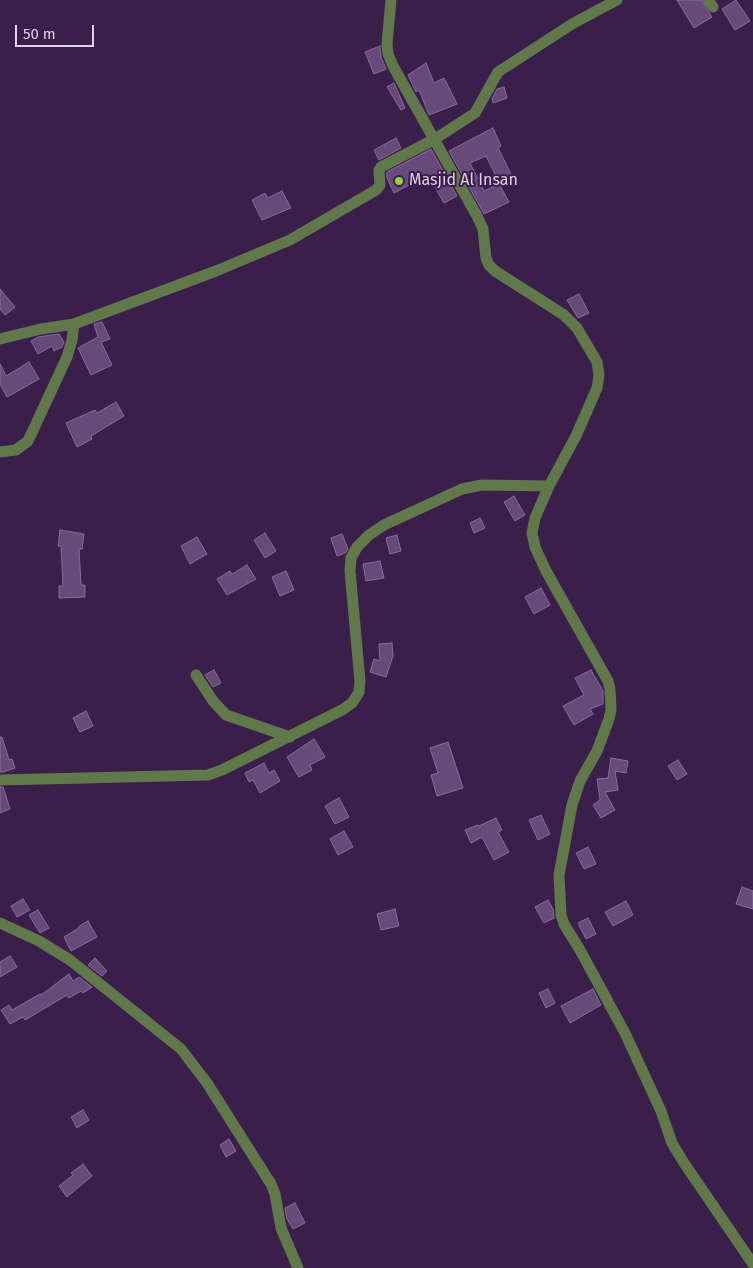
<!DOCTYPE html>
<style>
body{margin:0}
#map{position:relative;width:753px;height:1268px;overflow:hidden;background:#3a1f4b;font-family:"Fira Sans",sans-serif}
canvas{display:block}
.scale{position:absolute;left:15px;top:25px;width:79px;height:22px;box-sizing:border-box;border:2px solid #dfd0eb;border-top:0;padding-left:6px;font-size:15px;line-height:18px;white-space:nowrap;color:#dfd0eb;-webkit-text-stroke:4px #3a1f4b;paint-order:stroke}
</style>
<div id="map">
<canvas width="753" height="1268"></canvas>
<div class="scale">50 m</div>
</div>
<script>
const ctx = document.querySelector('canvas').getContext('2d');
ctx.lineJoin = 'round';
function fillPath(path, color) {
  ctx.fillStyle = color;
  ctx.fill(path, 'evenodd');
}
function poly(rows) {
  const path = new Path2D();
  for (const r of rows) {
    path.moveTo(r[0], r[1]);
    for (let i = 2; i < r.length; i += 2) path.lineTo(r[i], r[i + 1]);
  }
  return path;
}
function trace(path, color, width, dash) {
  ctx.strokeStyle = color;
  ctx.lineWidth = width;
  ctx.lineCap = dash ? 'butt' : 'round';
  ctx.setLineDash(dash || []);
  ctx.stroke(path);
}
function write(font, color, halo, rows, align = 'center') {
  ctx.font = font + ' "Fira Sans",sans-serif';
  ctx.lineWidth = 4;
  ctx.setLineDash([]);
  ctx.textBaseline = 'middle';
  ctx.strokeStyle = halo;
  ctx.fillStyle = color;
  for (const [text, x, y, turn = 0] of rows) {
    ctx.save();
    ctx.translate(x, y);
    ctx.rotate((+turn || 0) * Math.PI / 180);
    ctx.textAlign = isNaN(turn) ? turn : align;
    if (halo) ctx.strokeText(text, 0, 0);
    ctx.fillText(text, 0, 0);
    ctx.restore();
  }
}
const building = poly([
 [677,0,701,0,712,17,694,28,677,0],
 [736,0,750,21,735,30,722,9,736,0],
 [380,46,381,57,386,69,374,74,365,52,380,46],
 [426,63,434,83,444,78,457,104,429,115,419,90,416,92,408,75,426,63],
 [394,83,405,108,401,110,387,87,394,83],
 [504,87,507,98,493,103,492,99,497,89,504,87],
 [493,128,501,146,498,148,511,174,498,180,486,156,470,163,484,191,499,184,509,202,484,214,449,151,493,128],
 [396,138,401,148,379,160,374,150,396,138],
 [431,149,457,196,444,203,428,175,394,193,387,178,387,172,431,149],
 [282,191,291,208,262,220,252,200,265,193,268,198,282,191],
 [0,289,15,307,5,315,0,309,0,289],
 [579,294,589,313,578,318,567,300,579,294],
 [102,322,110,339,101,342,112,365,91,375,78,348,98,337,94,324,102,322],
 [59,334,64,342,62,347,54,351,52,346,38,354,31,341,38,337,59,334],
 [29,362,39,379,7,397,0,384,0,364,6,376,29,362],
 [116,402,124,416,91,436,92,439,77,447,66,423,95,410,97,413,116,402],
 [514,496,525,515,515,521,504,502,514,496],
 [480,518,485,528,474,533,470,523,480,518],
 [60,530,84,534,82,549,79,549,81,585,85,585,85,597,59,598,59,586,63,586,61,546,58,546,60,530],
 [265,533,276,551,265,558,254,540,265,533],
 [342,534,348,549,345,553,337,556,331,538,342,534],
 [397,535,401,551,390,554,386,538,397,535],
 [197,537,207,554,190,564,181,546,197,537],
 [380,561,384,578,366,581,363,564,380,561],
 [247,565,256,579,227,595,217,579,230,571,232,574,247,565],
 [286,571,294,590,280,596,272,577,286,571],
 [541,588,550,605,534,614,525,597,541,588],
 [392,643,393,656,386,677,370,672,374,659,380,661,379,644,392,643],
 [214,670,221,683,213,687,205,675,214,670],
 [591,670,603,691,603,704,590,709,593,714,574,725,563,706,584,695,575,678,591,670],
 [86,711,93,726,80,732,73,718,86,711],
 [0,737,2,737,9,760,12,759,15,768,3,772,0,772,0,737],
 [314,739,325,757,310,765,312,770,299,777,287,757,314,739],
 [448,742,463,788,437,796,431,775,438,773,430,748,448,742],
 [611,758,628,761,626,773,615,771,618,790,605,792,615,810,601,818,593,805,600,800,597,779,608,778,611,758],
 [678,760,687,774,677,780,668,766,678,760],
 [264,763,269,773,274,770,280,781,260,793,253,780,249,782,245,773,264,763],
 [0,787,3,787,10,809,0,813,0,787],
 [339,798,349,817,335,824,325,806,339,798],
 [541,815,550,834,538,840,529,820,541,815],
 [496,818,502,830,498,832,509,852,494,860,482,837,471,843,465,830,478,825,479,826,496,818],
 [344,831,353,847,338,855,330,839,344,831],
 [588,847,596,864,584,869,576,853,588,847],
 [742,887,753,891,753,909,736,904,742,887],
 [23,899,30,910,17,917,11,906,23,899],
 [548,900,553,909,554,918,544,923,535,907,548,900],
 [626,901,633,915,613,926,605,912,626,901],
 [395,909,399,926,381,930,377,914,395,909],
 [38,910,49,928,40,933,29,915,38,910],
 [588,918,596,934,586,939,578,923,588,918],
 [88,921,97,937,71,951,64,937,79,928,78,927,88,921],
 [10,956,17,967,0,977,0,962,10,956],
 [95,958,107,971,102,976,88,965,95,958],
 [69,974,73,981,79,977,92,987,83,993,81,991,69,998,67,995,25,1020,23,1017,10,1024,1,1010,9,1005,12,1010,40,994,41,995,69,974],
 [548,989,555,1003,546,1008,539,993,548,989],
 [593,989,601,1005,570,1023,561,1006,593,989],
 [83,1110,89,1120,77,1128,71,1117,83,1110],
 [229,1139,236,1151,226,1157,220,1145,229,1139],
 [83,1164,92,1176,67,1197,59,1186,73,1175,71,1173,83,1164],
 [295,1203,305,1223,293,1229,287,1219,285,1208,295,1203]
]);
fillPath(building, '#664a79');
trace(building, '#896c9e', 1);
trace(poly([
 [391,0,387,44,388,54,393,66,477,216,483,229,486,258,489,265,495,271,564,315,577,328,597,362,599,375,597,388,576,436,549,486,535,518,532,533,535,547,546,571,608,681,610,689,611,710,609,719,597,751,580,781,572,805,559,875,561,915,564,924,580,950,625,1033,661,1111,672,1143,684,1163,753,1264],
 [708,0,713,7],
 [0,339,41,329,74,324],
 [0,452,16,450,28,441,67,357,72,340,74,324,216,271,290,240,376,190,380,185,379,170,381,167,435,139,475,113,498,72,572,24,617,0],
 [196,675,213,701,226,715,290,737],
 [0,780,208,775,222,770,342,710,352,703,359,692,360,681,350,571,351,558,357,547,369,535,384,525,462,489,482,485,549,486],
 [0,923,39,941,70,960,181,1049,207,1083,271,1184,275,1194,281,1228,298,1268]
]), '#61794a', 11);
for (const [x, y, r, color] of [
 [399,181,5,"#8fcd42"]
]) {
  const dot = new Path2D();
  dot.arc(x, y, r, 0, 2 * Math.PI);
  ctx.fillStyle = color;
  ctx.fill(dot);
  trace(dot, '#3a1f4b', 2);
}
write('16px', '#dfd0eb', '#3a1f4b', [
 ["Masjid Al Insan",409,181]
], 'left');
</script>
